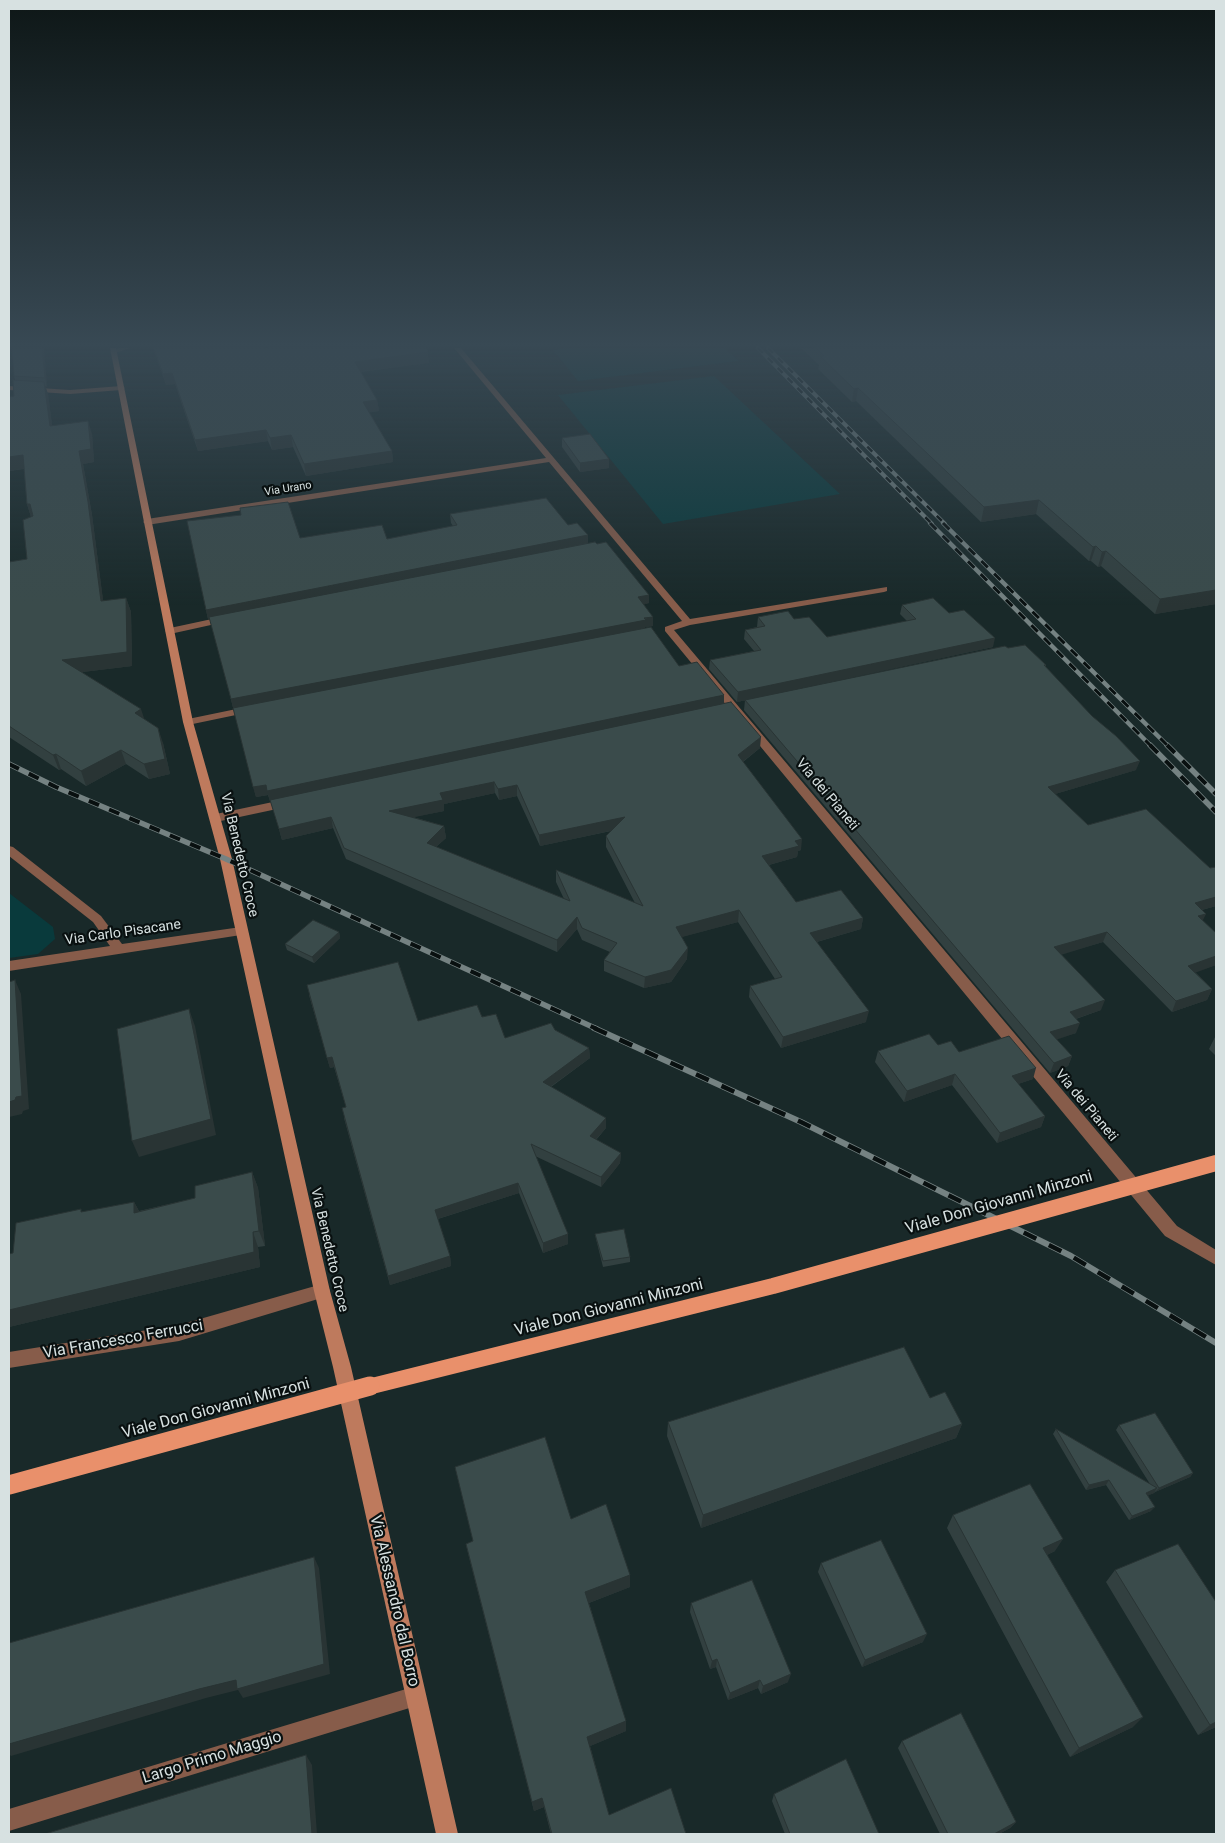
<!DOCTYPE html>
<style>
body{margin:0}
#map{position:relative;width:1225px;height:1843px;overflow:hidden;background:#192929;font-family:Roboto,sans-serif}
canvas{display:block}
.frame{position:absolute;inset:0;border:10px solid #d7e1e1;pointer-events:none}
</style>
<div id="map">
<canvas width="1225" height="1843"></canvas>
<div class="frame"></div>
</div>
<script>
const ctx = document.querySelector('canvas').getContext('2d');
ctx.lineJoin = 'round';
function fillPath(path, color) {
  ctx.fillStyle = color;
  ctx.fill(path, 'evenodd');
}
function poly(rows) {
  const path = new Path2D();
  for (const r of rows) {
    path.moveTo(r[0], r[1]);
    for (let i = 2; i < r.length; i += 2) path.lineTo(r[i], r[i + 1]);
  }
  return path;
}
function trace(path, color, width, dash) {
  ctx.strokeStyle = color;
  ctx.lineWidth = width;
  ctx.lineCap = dash ? 'butt' : 'round';
  ctx.setLineDash(dash || []);
  ctx.stroke(path);
}
function write(font, color, halo, rows, align = 'center') {
  ctx.font = font + ' Roboto,sans-serif';
  ctx.lineWidth = 4.5;
  ctx.setLineDash([]);
  ctx.textBaseline = 'middle';
  ctx.strokeStyle = halo;
  ctx.fillStyle = color;
  for (const [text, x, y, turn = 0] of rows) {
    ctx.save();
    ctx.translate(x, y);
    ctx.rotate((+turn || 0) * Math.PI / 180);
    ctx.textAlign = isNaN(turn) ? turn : align;
    if (halo) ctx.strokeText(text, 0, 0);
    ctx.fillText(text, 0, 0);
    ctx.restore();
  }
}
fillPath(poly([
 [568,348,725,348,739,361,578,381,553,350],
 [714,376,840,494,663,524,558,395],
 [9,893,53,927,55,939,38,954,9,958]
]), '#093a3c');
fillPath(poly([
 [119,348,130,348,113,354,110,352,119,348],
 [454,348,461,348,690,619,887,587,887,591,884,592,690,625,674,630,1177,1226,1216,1250,1216,1265,1165,1236,665,631,665,627,682,621,549,462,147,525,143,522,147,519,546,458,454,348],
 [9,386,70,390,121,386,125,388,121,390,70,394,9,390,9,386],
 [226,616,231,619,229,621,170,634,165,631,170,628,226,616],
 [251,706,256,709,255,711,188,725,183,722,188,719,251,706],
 [287,799,293,803,291,806,216,822,210,818,216,814,287,799],
 [9,846,13,847,101,916,122,944,241,927,247,931,241,935,9,971,9,961,110,946,93,922,9,856,9,846],
 [322,1284,328,1286,330,1291,328,1296,179,1341,9,1368,9,1352,179,1325,322,1284],
 [416,1686,423,1689,426,1696,423,1703,416,1706,9,1831,9,1809,416,1686]
]), '#875c4a');
fillPath(poly([
 [110,348,116,348,193,722,232,859,330,1291,351,1367,458,1834,436,1834,333,1367,314,1291,220,859,183,722,110,348]
]), '#be7a5d');
const railFar3 = poly([
 [758,348,932,524],
 [768,348,945,524]
]);
const railFar2 = poly([
 [930,523,1151,746],
 [943,523,1168,746]
]);
const railFar1 = poly([
 [1150,745,1216,812],
 [1167,745,1216,794],
 [9,764,56,787,226,859,597,1029]
]);
const rail = poly([
 [594,1028,801,1122,1071,1256,1216,1343]
]);
trace(railFar3, '#758282', 4);
trace(railFar2, '#758282', 4.5);
trace(railFar1, '#758282', 5.5);
trace(rail, '#758282', 6);
trace(railFar3, '#091010', 2.5, [7]);
trace(railFar2, '#091010', 3, [9]);
trace(railFar1, '#091010', 4, [11]);
trace(rail, '#091010', 4.5, [14]);
trace(poly([
 [364,1388,773,1286,1216,1163]
]), '#e9906b', 16);
trace(poly([
 [9,1485,370,1386]
]), '#e9906b', 19);
fillPath(poly([
 [12,348,44,348,47,387,45,386,48,394,52,426,92,434,94,462,83,464,92,515,103,601,126,598,131,612,132,666,82,672,144,719,163,743,170,774,149,779,126,764,86,786,61,769,59,770,9,737,9,562,27,559,31,517,27,504,24,469,9,471,15,380,14,376],
 [153,348,426,348,428,352,429,363,361,372,377,400,379,411,369,412,392,451,393,462,306,476,293,447,272,450,268,441,198,451,175,384,166,385],
 [801,348,1216,348,1216,604,1155,614,1101,566,1098,567,1091,561,1089,561,1036,514,981,522,856,401,852,402,818,369,819,365],
 [562,438,609,459,609,468,580,472,562,447],
 [450,514,568,525,588,535,588,543,649,595,649,603,644,604,653,626,645,627,645,628,679,666,724,704,760,748,743,762,801,850,798,851,797,857,769,865,796,902,863,918,861,929,817,942,866,1022,781,1048,749,997,750,986,775,979,738,922,681,937,687,959,671,982,644,988,604,971,604,960,610,952,582,940,577,929,557,952,346,859,333,828,282,840,271,801,270,801,268,795,256,797,210,618,208,619,206,610,300,538,387,539,453,526,451,523],
 [495,793,499,800,517,796,540,846,611,831,606,836,606,847,635,903,556,870,556,882,564,899,436,847,446,838,444,826,413,817,444,811,444,804],
 [902,605,949,613,993,647,737,702,709,669,710,660,754,651,744,639,745,630,757,627,758,617,794,619,827,637,907,621,900,614],
 [1008,648,1046,665,1046,667,1136,770,1055,794,1088,825,1210,868,1216,867,1216,906,1202,910,1203,921,1216,933,1216,965,1195,972,1212,989,1207,1000,1172,1012,1103,942,1061,954,1101,1010,1076,1019,1076,1033,1056,1039,1072,1056,1068,1066,1050,1073,744,710,745,700],
 [339,932,340,938,314,963,287,950,285,944],
 [309,995,418,1021,482,1017,505,1038,555,1030,589,1048,590,1058,551,1087,606,1128,596,1140,621,1153,620,1163,601,1187,535,1156,568,1234,568,1244,543,1253,519,1193,438,1219,450,1256,451,1266,390,1285,344,1118,346,1107,334,1067,330,1068],
 [1216,1035,1216,1056,1209,1049],
 [938,1045,1033,1079,1018,1084,1045,1116,1041,1127,997,1143,952,1085,904,1102,875,1062,878,1051],
 [252,1172,258,1188,265,1246,258,1247,260,1267,9,1327,9,1254,13,1253,134,1202,139,1211,195,1198],
 [595,1234,630,1257,630,1262,603,1267,596,1239],
 [930,1398,962,1424,956,1438,701,1528,667,1436,668,1422],
 [1119,1425,1193,1473,1190,1477,1155,1492,1154,1493,1148,1495,1151,1511,1129,1520,1106,1485,1086,1490,1053,1434,1056,1429,1150,1484,1116,1430],
 [455,1467,571,1519,630,1587,589,1603,626,1731,590,1746,609,1815,686,1834,551,1834,544,1807,534,1811,469,1557,466,1544,473,1541],
 [953,1515,1055,1551,1047,1555,1133,1727,1070,1757,947,1528],
 [821,1563,923,1642,862,1667,818,1572],
 [1115,1570,1216,1602,1216,1727,1198,1735,1106,1582],
 [691,1603,788,1682,761,1694,758,1688,728,1700,716,1667,710,1669,690,1612],
 [902,1741,1016,1822,1010,1828,999,1834,940,1834,898,1748],
 [774,1794,879,1834,785,1834,772,1801]
]), '#324040');
fillPath(poly([
 [42,348,44,348,47,387,45,378],
 [428,352,429,363,356,372,355,362],
 [172,373,175,384,166,385,163,374],
 [44,382,48,394,54,439,50,426],
 [858,388,856,401,852,402,854,389],
 [377,400,379,411,365,413,363,402],
 [88,421,92,434,94,462,83,464,92,515,105,615,101,601,79,451],
 [266,430,268,441,198,451,195,440],
 [291,435,293,447,272,450,270,438],
 [392,451,393,462,306,476,304,464],
 [23,455,28,468,9,471,9,457],
 [609,459,609,468,580,472,580,463],
 [1039,500,1036,514,981,522,984,507],
 [27,504,30,504,34,517,31,517],
 [588,535,588,543,208,619,206,610],
 [1096,546,1091,561,1089,561,1093,547],
 [1106,551,1101,566,1098,567,1102,552],
 [1216,590,1216,604,1155,614,1160,599],
 [649,595,649,603,638,606,638,597],
 [126,598,131,612,132,666,67,674,62,660],
 [653,617,653,626,645,627,645,629,233,708,231,699],
 [995,638,993,647,737,702,738,692],
 [724,695,724,705,270,801,267,791],
 [141,709,146,724,135,713],
 [158,728,163,743,170,774,149,779,144,764],
 [761,737,760,748,737,766,738,755],
 [121,750,126,764,86,786,81,771],
 [56,754,61,769,59,770,53,755],
 [1140,761,1136,770,1045,797,1048,787],
 [494,782,495,793,444,804,444,811,391,822,389,811,440,793],
 [266,785,268,795,256,797,253,787],
 [517,785,517,796,499,800,498,789],
 [331,817,333,828,282,840,279,829],
 [625,817,624,828,540,846,539,835],
 [444,826,446,838,428,854,427,843],
 [802,839,801,850,798,851,797,857,761,867,762,856,795,841],
 [1216,897,1216,906,1190,913,1195,903],
 [739,910,738,922,675,939,676,927],
 [1206,914,1201,924,1198,916],
 [577,917,577,929,557,952,557,940],
 [863,918,861,929,809,944,810,933],
 [339,932,340,938,314,963,312,957],
 [1107,932,1103,942,1051,958,1054,947],
 [688,948,687,959,671,982,644,988,645,977],
 [1216,956,1216,965,1184,977,1188,966],
 [15,980,21,994,29,1109,23,1111,22,1114,9,1117,9,1102],
 [1212,989,1207,1000,1172,1012,1176,1001],
 [1105,1000,1101,1010,1066,1022,1070,1012],
 [189,1009,195,1026,216,1135,139,1157,132,1141],
 [869,1011,866,1022,781,1048,783,1037],
 [1080,1023,1076,1033,1047,1043,1050,1032],
 [589,1048,590,1058,543,1092,543,1082],
 [1072,1056,1068,1066,1050,1073,1054,1063],
 [332,1057,334,1067,330,1068,327,1058],
 [1036,1068,1033,1079,1009,1087,1012,1076],
 [955,1074,952,1085,904,1102,907,1091],
 [1045,1116,1041,1127,997,1143,1000,1133],
 [606,1118,606,1128,590,1146,590,1136],
 [621,1153,620,1163,601,1187,601,1177],
 [252,1172,258,1188,265,1246,259,1231],
 [518,1183,519,1193,437,1219,435,1210],
 [134,1202,142,1217,134,1213],
 [253,1232,258,1247,260,1267,9,1327,9,1310],
 [568,1234,568,1244,543,1253,543,1243],
 [450,1256,451,1266,390,1285,388,1276],
 [962,1424,956,1438,701,1528,703,1515],
 [1193,1473,1190,1477,1155,1492,1159,1488],
 [1109,1480,1106,1485,1086,1490,1089,1485],
 [1157,1488,1154,1493,1143,1498,1146,1493],
 [1155,1507,1151,1511,1129,1520,1132,1516],
 [1063,1539,1055,1551,1036,1560,1043,1548],
 [314,1557,319,1568,330,1674,243,1698,238,1690,206,1698,11,1756,9,1754,9,1744,199,1689,236,1680],
 [630,1575,630,1587,586,1604,585,1592],
 [927,1634,923,1642,862,1667,865,1660],
 [717,1659,716,1667,710,1669,712,1661],
 [791,1674,788,1682,761,1694,763,1686],
 [760,1680,758,1688,728,1700,730,1693],
 [1143,1717,1133,1727,1070,1757,1079,1748],
 [626,1721,626,1731,588,1747,587,1737],
 [1216,1722,1216,1727,1198,1735,1210,1725],
 [306,1755,312,1765,317,1834,312,1834],
 [542,1798,544,1807,534,1811,532,1802],
 [1016,1822,1010,1828,999,1834,994,1834]
]), '#293434');
const building = poly([
 [12,348,42,348,45,378,14,376,12,348],
 [154,348,264,348,265,349,270,348,426,348,428,352,355,362,377,400,363,402,392,451,304,464,291,435,270,438,266,430,195,440,172,373,163,374,154,348],
 [816,348,1216,348,1216,590,1160,599,1106,551,1102,552,1096,546,1093,547,1039,500,984,507,858,388,854,389,820,356,824,356,816,348],
 [13,380,44,382,50,426,88,421,91,449,79,451,88,502,101,601,126,598,127,652,62,660,141,709,135,713,158,728,165,759,144,764,121,750,81,771,56,754,53,755,9,726,9,562,27,559,23,520,33,516,30,504,27,504,23,455,9,457,9,397,14,396,13,380],
 [590,434,609,459,580,463,562,438,590,434],
 [546,498,568,525,577,523,588,535,206,610,187,521,241,515,240,508,288,502,300,538,382,525,387,539,457,525,450,514,546,498],
 [595,542,597,544,606,542,649,595,638,597,653,617,644,618,646,620,231,699,209,617,595,542],
 [933,598,949,613,964,610,995,638,738,692,710,660,761,650,745,630,765,626,758,617,788,611,794,619,809,617,827,637,916,619,902,605,933,598],
 [651,627,679,666,697,662,724,695,267,791,266,785,253,787,233,708,651,627],
 [1025,645,1046,665,1044,665,1092,716,1116,736,1140,761,1048,787,1088,825,1146,809,1210,868,1216,867,1216,897,1195,903,1206,914,1198,916,1216,933,1216,956,1188,966,1212,989,1176,1001,1107,932,1054,947,1105,1000,1070,1012,1080,1023,1050,1032,1072,1056,1054,1063,745,700,1005,646,1008,648,1025,645],
 [731,702,761,737,738,755,802,839,795,841,799,846,762,856,796,902,841,890,863,918,810,933,869,1011,783,1037,750,986,782,977,739,910,676,927,688,948,671,970,645,977,604,960,617,943,582,928,577,917,557,940,344,848,331,817,279,829,270,800,731,702],
 [494,782,498,789,517,785,539,835,625,817,606,836,643,906,556,870,570,901,427,843,444,826,389,811,443,800,440,793,494,782],
 [313,920,339,932,312,957,285,944,313,920],
 [398,962,418,1021,477,1005,482,1017,496,1014,505,1038,551,1023,555,1030,589,1048,543,1082,606,1118,590,1136,621,1153,601,1177,531,1144,568,1234,543,1243,518,1183,435,1210,450,1256,388,1276,342,1108,346,1107,332,1057,327,1058,307,985,398,962],
 [15,980,22,1096,16,1097,15,1100,9,1102,9,982,15,980],
 [189,1009,211,1119,132,1141,117,1029,189,1009],
 [929,1034,938,1045,951,1041,959,1052,1009,1036,1036,1068,1012,1076,1045,1116,1000,1133,955,1074,907,1091,878,1051,929,1034],
 [252,1172,259,1231,253,1232,254,1252,9,1310,9,1254,13,1253,16,1223,81,1209,81,1212,134,1202,134,1213,195,1198,195,1186,252,1172],
 [624,1229,630,1257,603,1261,595,1234,624,1229],
 [904,1347,930,1398,945,1392,962,1424,703,1515,668,1422,904,1347],
 [1155,1413,1193,1473,1159,1488,1119,1425,1155,1413],
 [1056,1429,1157,1488,1146,1493,1155,1507,1132,1516,1109,1480,1089,1485,1056,1429],
 [545,1437,571,1519,606,1504,630,1575,585,1592,626,1721,587,1737,609,1815,671,1788,686,1834,552,1834,542,1798,532,1802,466,1544,473,1541,455,1467,545,1437],
 [1030,1484,1063,1539,1043,1548,1143,1717,1079,1748,953,1515,1030,1484],
 [881,1540,927,1634,865,1660,821,1563,881,1540],
 [1178,1544,1216,1602,1216,1722,1210,1725,1115,1570,1178,1544],
 [314,1557,324,1664,237,1689,236,1680,199,1689,9,1744,9,1643,314,1557],
 [752,1580,791,1674,763,1686,760,1680,730,1693,717,1659,712,1661,691,1603,752,1580],
 [961,1713,1016,1822,994,1834,952,1834,952,1833,951,1834,948,1834,902,1741,961,1713],
 [306,1755,312,1834,45,1834,306,1755],
 [846,1759,879,1834,790,1834,774,1794,846,1759]
]);
fillPath(building, '#3a4b4b');
trace(building, '#293434', 1);
const sky = ctx.createLinearGradient(0, 0, 0, 606);
sky.addColorStop(0, '#0e1717');
sky.addColorStop(0.57, '#384954');
sky.addColorStop(1, '#38495400');
ctx.fillStyle = sky;
ctx.fillRect(0, 0, 1225, 606);
write('11px', '#d7e1e1', '#091010', [
 ["Via Urano",288,489,-9]
]);
write('14px', '#d7e1e1', '#091010', [
 ["Via dei Pianeti",827,795,50],
 ["Via Benedetto Croce",239,855,77],
 ["Via Carlo Pisacane",123,933,-8],
 ["Via dei Pianeti",1086,1106,50],
 ["Via Benedetto Croce",329,1250,77]
]);
write('16px', '#d7e1e1', '#091010', [
 ["Viale Don Giovanni Minzoni",999,1203,-16],
 ["Viale Don Giovanni Minzoni",609,1308,-14],
 ["Via Francesco Ferrucci",123,1340,-10],
 ["Viale Don Giovanni Minzoni",216,1409,-15],
 ["Via Alessandro dal Borro",394,1601,77],
 ["Largo Primo Maggio",212,1758,-17]
]);
</script>
